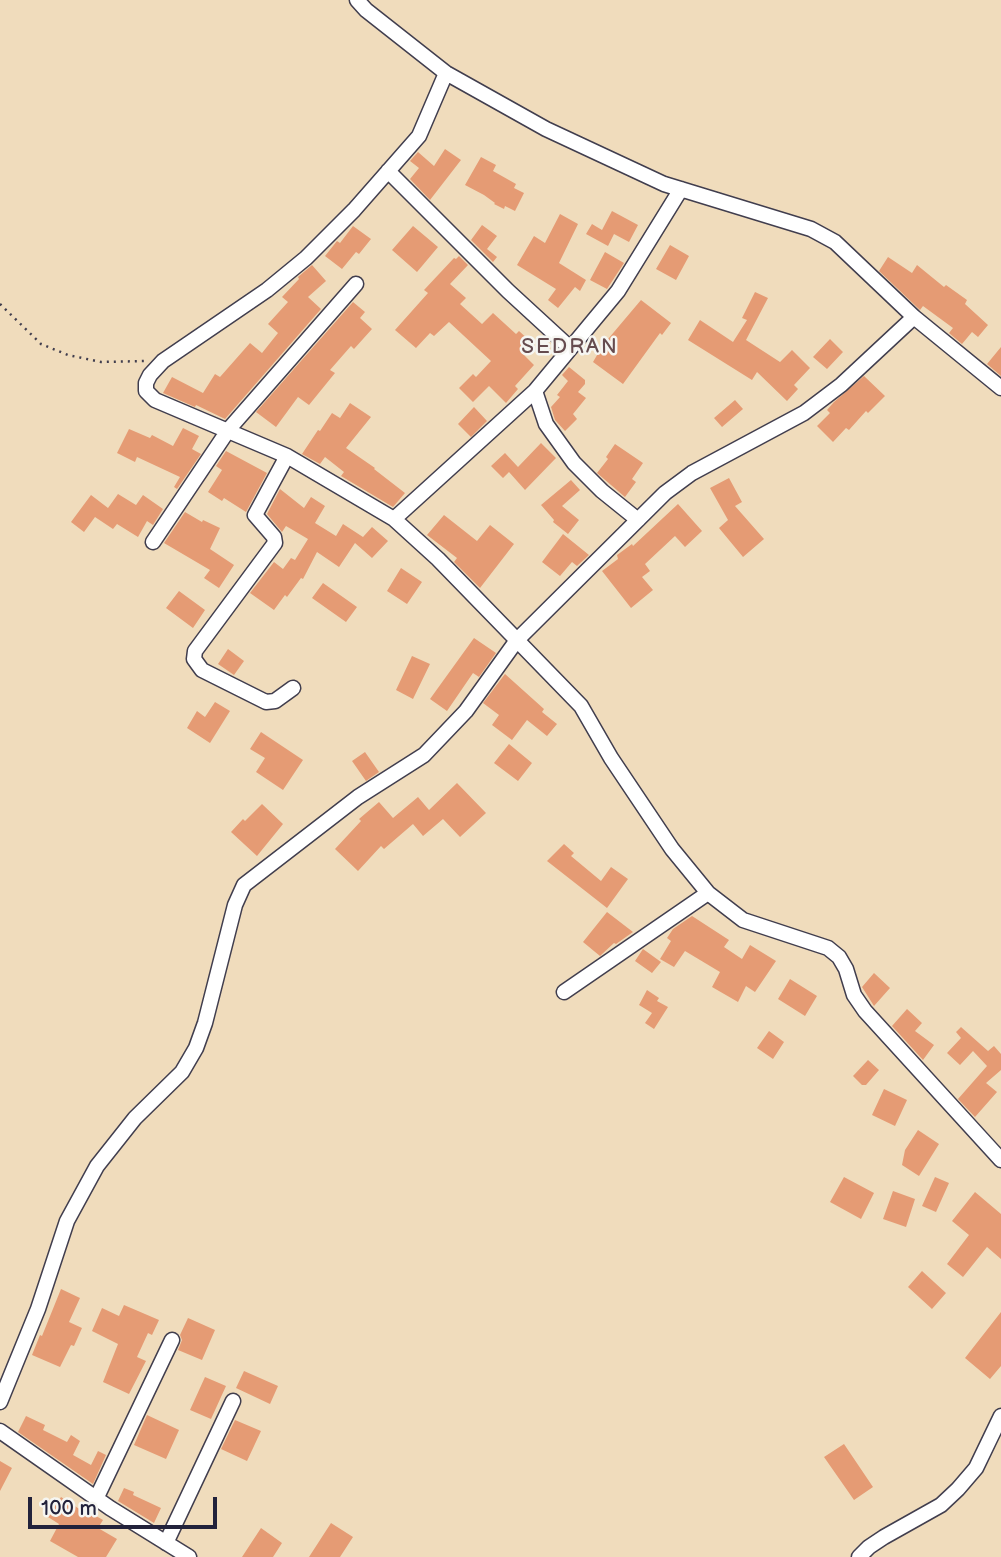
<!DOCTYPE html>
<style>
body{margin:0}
#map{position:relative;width:1001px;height:1557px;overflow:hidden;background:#f0dcbc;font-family:"Balsamiq Sans",sans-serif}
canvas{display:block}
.scale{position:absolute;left:28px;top:1497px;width:189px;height:32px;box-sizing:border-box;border:4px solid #22223b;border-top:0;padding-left:9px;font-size:21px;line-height:24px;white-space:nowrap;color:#22223b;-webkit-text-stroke:5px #f6f6f2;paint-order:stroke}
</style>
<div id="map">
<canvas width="1001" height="1557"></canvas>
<div class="scale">100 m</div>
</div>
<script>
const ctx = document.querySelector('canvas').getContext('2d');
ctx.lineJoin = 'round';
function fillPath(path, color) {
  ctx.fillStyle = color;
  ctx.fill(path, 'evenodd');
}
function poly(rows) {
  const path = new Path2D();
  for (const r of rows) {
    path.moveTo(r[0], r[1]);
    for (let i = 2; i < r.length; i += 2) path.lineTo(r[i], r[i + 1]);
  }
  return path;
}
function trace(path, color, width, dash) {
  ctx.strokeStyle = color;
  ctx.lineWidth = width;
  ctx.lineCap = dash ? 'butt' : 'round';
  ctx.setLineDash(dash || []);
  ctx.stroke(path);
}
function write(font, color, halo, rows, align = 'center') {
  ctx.font = font + ' "Balsamiq Sans",sans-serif';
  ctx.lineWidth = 5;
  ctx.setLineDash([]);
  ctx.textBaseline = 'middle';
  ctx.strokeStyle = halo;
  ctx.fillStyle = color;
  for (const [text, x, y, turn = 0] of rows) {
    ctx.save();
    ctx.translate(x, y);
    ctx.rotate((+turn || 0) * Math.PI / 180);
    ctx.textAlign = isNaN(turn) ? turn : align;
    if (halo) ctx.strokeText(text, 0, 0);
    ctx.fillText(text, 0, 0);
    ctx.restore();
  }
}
fillPath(poly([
 [445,149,461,160,430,200,410,179,419,168,410,161,418,152,434,166],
 [481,157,496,165,493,171,516,184,514,188,524,193,515,211,505,206,504,209,494,204,495,203,484,195,465,185],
 [612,211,638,225,629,242,614,234,608,246,586,234,592,224,602,230],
 [560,214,578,224,559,263,586,280,580,291,575,287,558,308,548,300,556,289,517,265,534,236,545,243],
 [482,225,497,236,487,249,497,257,493,262,471,240],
 [353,226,371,239,359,254,356,252,342,269,325,256,337,241,340,243],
 [413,226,438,247,417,272,392,250],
 [670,245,689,256,676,280,656,269],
 [605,252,624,263,607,289,590,280],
 [459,256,468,265,450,284,466,298,460,304,482,324,493,313,516,334,519,331,530,341,521,352,534,365,515,386,518,389,506,403,489,386,473,402,459,388,473,374,476,377,491,361,449,322,434,336,430,333,416,348,395,330,428,293,424,290,454,258,456,259],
 [888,257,912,273,917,265,944,287,946,285,967,300,965,304,988,325,978,337,972,332,962,344,949,333,953,328,923,306,920,310,879,271],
 [312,265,326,281,308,297,321,309,225,419,196,405,195,407,163,393,172,377,203,393,215,374,220,377,250,343,262,353,278,333,268,324,288,302,282,297,299,279,298,277],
 [755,292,768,298,746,340,780,362,792,350,810,368,794,385,798,389,787,401,757,372,752,380,688,340,700,320,733,342,747,320,742,318],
 [641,300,671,323,662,335,660,333,623,384,593,362,603,345],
 [353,302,365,312,360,318,372,329,354,349,351,346,330,370,335,373,309,405,298,397,276,427,256,412],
 [830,339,843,352,827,369,813,357],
 [1001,347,1001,376,987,364],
 [569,367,585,380,585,384,578,392,586,398,573,414,577,419,565,431,555,420,551,407,560,397,557,395,568,381,562,375],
 [864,376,885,396,868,413,866,411,849,430,846,428,833,442,817,426,830,413,827,410,834,402],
 [735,400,743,409,722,427,714,418],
 [350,403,371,417,346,448,375,468,374,469,405,493,393,507,341,476,344,472,325,457,320,464,302,454,318,430,320,431,332,413,340,418],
 [474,407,487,421,471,437,458,424],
 [183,428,199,436,192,449,201,454,177,489,174,487,180,477,137,457,135,462,117,453,129,429,150,438,152,435,173,446],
 [541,443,556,458,525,490,509,472,503,478,491,466,505,453,518,467],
 [615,444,643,463,632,479,636,482,625,497,597,473,608,459,606,457],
 [226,451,267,473,246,512,224,498,222,501,208,492,222,470,216,466],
 [729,478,742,502,735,506,764,539,743,557,719,528,728,520,710,488],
 [571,480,580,490,562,506,579,520,568,534,553,522,554,520,541,505],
 [280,489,304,508,311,497,325,506,315,523,336,536,343,524,363,537,372,527,388,541,372,558,355,543,339,567,317,552,303,579,301,578,287,597,285,595,274,610,250,593,274,562,283,569,291,558,295,560,308,539,286,526,282,532,267,514],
 [118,494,136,505,143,495,163,509,153,525,147,521,138,537,117,524,113,529,95,517,84,532,71,522,91,495,108,508],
 [678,504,702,531,685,547,675,536,645,564,650,571,642,577,653,590,631,608,602,571,618,559,617,555,632,544,633,546],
 [185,512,202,522,203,520,220,528,210,549,234,565,219,588,204,578,210,570,164,543],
 [444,515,477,541,490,525,514,544,480,588,454,562,457,558,427,535],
 [563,534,589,555,577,566,572,562,560,576,542,562],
 [401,568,422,582,407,604,387,591],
 [323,583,357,607,346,622,312,598],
 [179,591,205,610,193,628,166,608],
 [474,638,496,653,479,677,473,673,447,711,430,699],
 [228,649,244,661,234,675,218,664],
 [412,656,430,664,413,699,396,690],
 [505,674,544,709,542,712,557,724,547,736,527,720,512,740,492,725,499,715,483,703],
 [215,702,230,711,210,743,187,728,197,711,205,717],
 [261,732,303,760,283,790,256,772,265,758,250,749],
 [509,744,532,763,518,781,494,763],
 [365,752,379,772,366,781,352,761],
 [457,783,486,813,460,837,443,819,423,836,413,824,384,849,381,846,358,871,335,849,361,821,359,819,379,802,393,818,418,797,429,810],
 [262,804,283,824,257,856,231,832,243,819,245,821],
 [564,844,574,853,571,856,601,881,611,867,628,879,607,908,547,861],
 [607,912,633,932,616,944,614,943,600,956,583,942],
 [692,916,729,940,724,947,742,959,750,945,776,961,755,992,746,986,738,1002,712,987,720,972,685,951,674,967,660,959,671,941,667,938,673,929],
 [643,949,661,962,652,973,635,961],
 [874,973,890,988,874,1006,862,987],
 [790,979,817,996,805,1016,778,999],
 [647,990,659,998,657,1001,668,1007,654,1029,645,1023,652,1013,639,1005],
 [907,1009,922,1023,915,1031,934,1045,923,1060,892,1026],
 [961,1027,988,1051,994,1046,1001,1054,1001,1070,986,1083,997,1092,975,1117,958,1099,987,1066,973,1051,960,1065,947,1053,961,1038,956,1032],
 [769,1031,784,1042,773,1059,757,1048],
 [868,1060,879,1070,866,1085,862,1085,853,1076],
 [884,1089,907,1100,895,1126,872,1115],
 [918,1130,939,1144,919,1176,902,1165,905,1150],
 [844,1177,874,1193,861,1219,830,1202],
 [935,1177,949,1183,936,1212,922,1206],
 [893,1191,915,1199,906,1227,883,1219],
 [975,1192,1001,1214,1001,1259,987,1247,963,1277,947,1264,969,1235,952,1221],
 [922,1271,946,1293,932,1309,908,1287],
 [61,1289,80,1298,69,1322,82,1328,74,1346,71,1345,60,1367,32,1355,40,1335,42,1336],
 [124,1305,159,1320,152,1335,148,1333,137,1357,146,1361,129,1394,103,1382,118,1344,92,1331,102,1308,119,1316],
 [1001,1312,1001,1366,990,1379,965,1358],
 [188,1318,215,1330,202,1360,178,1350,182,1340,180,1335],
 [244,1371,278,1386,270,1404,236,1388],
 [205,1377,226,1386,211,1419,190,1410],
 [147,1415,179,1430,166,1459,134,1445],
 [26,1416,45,1425,43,1430,67,1442,71,1435,80,1441,73,1455,91,1465,98,1451,106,1455,93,1484,18,1432],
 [235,1420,261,1431,247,1461,221,1449],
 [844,1444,873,1487,854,1500,824,1457],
 [0,1461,12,1468,0,1491],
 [124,1488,134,1492,133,1495,161,1508,154,1523,118,1501],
 [61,1497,87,1514,89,1512,103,1520,98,1528,117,1539,106,1557,78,1557,50,1541,59,1524,48,1517],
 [331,1523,353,1537,340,1557,309,1557],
 [261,1528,282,1543,273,1557,242,1557]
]), '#e59b74');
const minor = poly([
 [357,0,366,10,446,73,546,129,664,184,811,229,835,242,914,317,1001,388],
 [446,73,419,136,354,210,306,258,267,290,163,361,150,375,146,383,146,391,155,400,287,456,394,519,438,559,581,706,611,758,672,849,708,893,743,920,828,948,839,957,846,969,854,995,865,1011,1001,1160],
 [388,171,508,291,570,348],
 [535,391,546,424,574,463,602,491,638,520],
 [287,456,255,515,274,537,275,543,195,651,194,659,202,670,266,702,275,701,293,688],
 [394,519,535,391,618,291,681,189],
 [153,542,229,429,356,284],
 [564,992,708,893],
 [0,1402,38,1309,67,1221,97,1166,135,1118,182,1072,196,1048,205,1023,235,905,244,885,358,797,424,755,466,711,517,640,665,493,692,473,804,413,841,385,914,317],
 [0,1431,110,1508,189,1557],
 [96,1499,172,1340],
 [166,1543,233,1401],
 [859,1557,869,1547,884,1537,941,1505,958,1489,976,1468,1001,1416]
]);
trace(minor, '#413e4e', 17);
trace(poly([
 [0,304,41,344,68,355,101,362,146,361]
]), '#413e4e', 2.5, [2, 5]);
trace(minor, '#fff', 14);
ctx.letterSpacing = '2px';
write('21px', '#664c4f', '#f6f6f2', [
 ["SEDRAN",570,348]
]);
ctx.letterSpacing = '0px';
</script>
